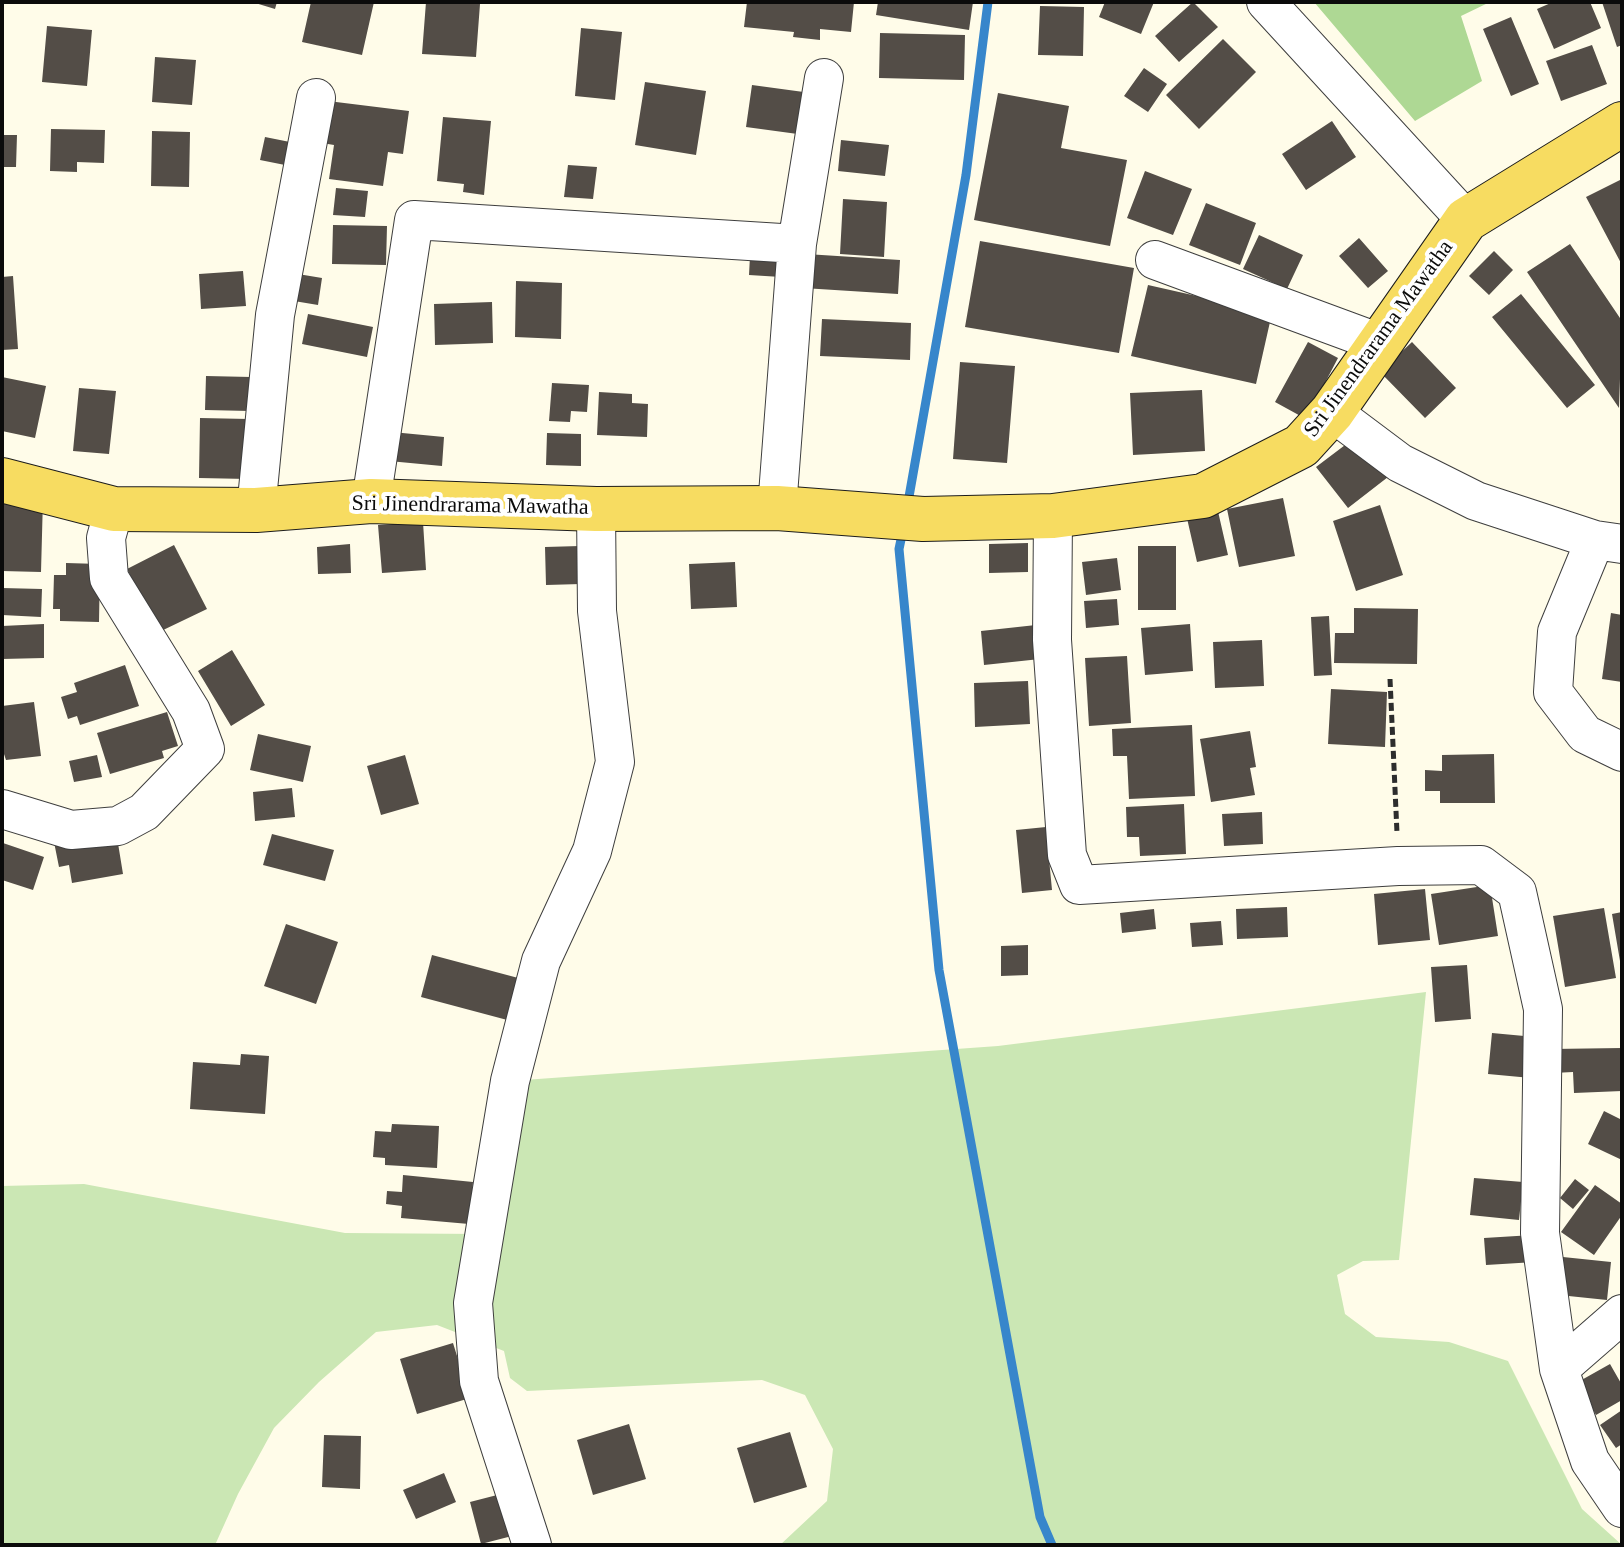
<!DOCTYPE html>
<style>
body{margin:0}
#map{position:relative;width:1624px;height:1547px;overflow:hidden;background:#fffce9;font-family:"Times New Roman",serif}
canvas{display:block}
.frame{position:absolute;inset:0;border:4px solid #0b0b0b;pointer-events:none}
</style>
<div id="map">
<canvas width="1624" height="1547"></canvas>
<div class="frame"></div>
</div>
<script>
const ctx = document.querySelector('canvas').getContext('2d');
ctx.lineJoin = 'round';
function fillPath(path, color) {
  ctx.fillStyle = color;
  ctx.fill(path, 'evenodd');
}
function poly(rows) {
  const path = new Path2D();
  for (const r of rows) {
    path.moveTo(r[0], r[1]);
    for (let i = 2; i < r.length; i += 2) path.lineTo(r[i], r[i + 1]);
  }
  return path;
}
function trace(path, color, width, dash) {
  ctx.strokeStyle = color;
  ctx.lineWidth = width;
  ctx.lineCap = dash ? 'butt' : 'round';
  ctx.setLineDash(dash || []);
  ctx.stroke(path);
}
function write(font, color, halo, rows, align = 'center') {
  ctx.font = font + ' "Times New Roman",serif';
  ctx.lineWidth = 8;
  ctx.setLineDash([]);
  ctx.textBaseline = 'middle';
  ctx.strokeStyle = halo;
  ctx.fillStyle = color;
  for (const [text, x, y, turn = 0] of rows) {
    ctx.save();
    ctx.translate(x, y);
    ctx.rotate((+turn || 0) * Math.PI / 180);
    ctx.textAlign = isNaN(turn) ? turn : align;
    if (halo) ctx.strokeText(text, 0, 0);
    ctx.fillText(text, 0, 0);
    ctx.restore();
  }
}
fillPath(poly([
 [1426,992,1399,1260,1363,1261,1337,1275,1345,1314,1376,1337,1449,1342,1508,1361,1582,1509,1622,1545,780,1545,827,1501,833,1449,805,1395,762,1380,527,1391,510,1378,504,1351,437,1325,376,1332,319,1382,274,1428,238,1494,215,1545,2,1545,2,1186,84,1184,345,1233,481,1234,510,1081,998,1046]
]), '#cbe7b4');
fillPath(poly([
 [1314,2,1490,2,1461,16,1482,81,1415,121]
]), '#aed894');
trace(poly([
 [907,508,966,175,988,2],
 [903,530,899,549,939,970,1040,1517,1052,1545]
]), '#3786cb', 9);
fillPath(poly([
 [252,2,277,2,275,9],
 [311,2,374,2,362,55,302,42],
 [426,2,480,4,476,57,422,54],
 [747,2,854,2,851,32,820,29,820,40,793,37,794,32,744,27],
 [878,2,973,2,969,30,876,15],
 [1105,2,1154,2,1141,34,1099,17],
 [1193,2,1218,27,1179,62,1155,36],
 [1553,2,1590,2,1601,28,1554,49,1537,9],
 [1602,2,1622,2,1622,45,1617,47],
 [1040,6,1084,7,1083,56,1038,55],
 [1511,17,1539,84,1511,96,1483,29],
 [47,26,92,30,87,86,42,82],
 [581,28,622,32,615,100,575,96],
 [880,33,965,35,964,80,879,78],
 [1223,39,1256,72,1199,129,1166,95],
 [1592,45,1607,84,1561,101,1546,61],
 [155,57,196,60,192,105,152,102],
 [1144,68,1167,84,1148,112,1124,96],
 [645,82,706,91,696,155,635,145],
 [752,85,811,93,805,135,746,127],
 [998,93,1069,106,1061,148,1127,160,1110,246,974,220],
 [328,101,409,111,403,154,388,152,383,186,329,179,334,145,322,143],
 [443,117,491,121,484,195,463,192,464,184,437,181],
 [1332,121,1356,157,1306,190,1282,154],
 [51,129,105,130,104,163,77,162,77,172,50,171],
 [152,131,190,132,189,187,151,186],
 [2,135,17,135,16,167,2,167],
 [265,137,295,143,290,166,260,160],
 [841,140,889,145,885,176,838,171],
 [568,165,597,167,593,199,564,197],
 [1145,171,1192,189,1173,235,1127,218],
 [1622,179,1622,265,1586,197],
 [336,188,368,191,365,217,333,215],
 [843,199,887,202,884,257,840,254],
 [1206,203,1256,223,1240,265,1189,245],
 [333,225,387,226,386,265,332,264],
 [1259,235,1303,255,1287,289,1243,269],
 [1359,238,1388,271,1368,288,1339,256],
 [980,241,1134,268,1119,353,965,327],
 [1570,244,1622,321,1619,408,1527,272],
 [1494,251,1513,270,1489,295,1469,276],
 [806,254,900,260,898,294,803,288],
 [750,256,783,259,781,277,749,275],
 [243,271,246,306,201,309,199,274],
 [292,273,322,278,318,305,288,300],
 [13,276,18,349,2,350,2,277],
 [516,281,562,283,561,339,515,337],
 [1148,285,1272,313,1256,384,1131,356],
 [1521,294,1595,385,1567,408,1492,317],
 [492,302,493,343,435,345,434,304],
 [308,314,373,327,367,357,302,344],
 [822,319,911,323,910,360,820,356],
 [1308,342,1338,358,1306,419,1275,402],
 [1412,342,1456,388,1425,418,1380,372],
 [960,362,1015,366,1007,463,953,459],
 [206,376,251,377,250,411,205,410],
 [2,377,46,386,35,438,2,431],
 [552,383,589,385,587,412,571,411,570,422,549,421],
 [79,388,116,391,109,454,73,451],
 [1202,390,1205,451,1133,455,1130,393],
 [599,392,632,394,632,403,648,404,647,437,597,435],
 [200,418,249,419,248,479,199,478],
 [392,432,444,437,442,466,389,461],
 [547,433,581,434,581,466,546,465],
 [1357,436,1388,477,1348,508,1316,467],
 [2,496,43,498,41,572,2,571],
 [1283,498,1295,556,1239,567,1227,509],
 [1380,505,1403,575,1356,591,1333,521],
 [1217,507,1228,555,1197,562,1186,514],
 [423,522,426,570,382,573,378,525],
 [1028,543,1028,572,989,573,989,544],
 [350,544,351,573,318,574,317,547],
 [174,545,207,609,159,632,127,569],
 [580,546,581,584,546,585,545,547],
 [1138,546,1176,546,1176,610,1138,610],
 [1117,558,1121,590,1086,595,1082,562],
 [735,562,737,607,691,609,689,564],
 [66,563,100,564,99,622,60,621,60,609,53,609,54,575,66,575],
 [2,588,42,589,41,617,2,615],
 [1117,599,1119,625,1086,628,1084,601],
 [1354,608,1418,609,1417,664,1334,663,1335,633,1354,633],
 [1611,613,1622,615,1622,682,1602,679],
 [1329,616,1332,675,1314,676,1311,617],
 [44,624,44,658,2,659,2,626],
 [1190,624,1193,671,1145,675,1141,628],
 [1036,625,1040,659,984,665,981,631],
 [1262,640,1264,686,1215,688,1213,642],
 [232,650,265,705,231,726,198,671],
 [1127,656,1131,723,1089,726,1085,658],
 [125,665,139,706,80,725,77,716,68,719,61,697,77,692,74,683],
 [1028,681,1030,724,975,727,974,683],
 [1331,689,1387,692,1385,747,1328,744],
 [34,702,41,756,6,760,2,748,2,706],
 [167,712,178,746,162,751,164,758,110,774,97,733],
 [1192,725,1195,796,1129,799,1127,756,1113,756,1112,729],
 [1250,731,1256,767,1250,768,1255,795,1211,802,1200,739],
 [258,734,311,746,303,782,250,770],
 [1494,754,1495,803,1440,803,1440,791,1425,791,1425,770,1442,771,1442,755],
 [97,755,102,777,74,782,69,761],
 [405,755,419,804,381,815,367,766],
 [292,788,295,817,255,821,253,792],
 [1184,804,1186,854,1140,856,1139,837,1127,837,1126,807],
 [1262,812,1263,844,1224,846,1222,814],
 [1046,827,1052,890,1022,893,1016,830],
 [116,831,123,874,72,883,69,865,59,867,54,842],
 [272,834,334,850,325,881,263,865],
 [3,843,44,857,33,890,2,880],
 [1490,885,1498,936,1439,945,1431,894],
 [1425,889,1430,940,1378,945,1374,894],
 [1287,907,1288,937,1237,939,1236,909],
 [1604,908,1616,978,1565,987,1553,916],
 [1154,909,1156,929,1122,933,1120,913],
 [1622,912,1622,961,1620,961,1612,914],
 [1221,921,1223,945,1192,947,1190,923],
 [286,924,338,942,316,1004,264,986],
 [1028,945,1028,975,1001,976,1001,946],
 [432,955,522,979,511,1021,421,997],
 [1467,965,1471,1019,1435,1022,1431,967],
 [1492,1033,1535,1037,1531,1078,1488,1074],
 [1622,1048,1622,1091,1574,1093,1573,1072,1553,1073,1552,1049],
 [241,1054,269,1056,265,1114,190,1109,193,1062,240,1065],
 [1604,1111,1622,1120,1622,1160,1588,1144],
 [392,1124,439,1126,437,1168,385,1165,385,1158,373,1157,375,1131,391,1132],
 [403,1175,473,1182,469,1224,401,1218,402,1206,386,1204,387,1191,402,1192],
 [1474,1178,1523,1182,1519,1220,1470,1215],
 [1575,1179,1589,1190,1573,1209,1560,1198],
 [1595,1185,1622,1204,1622,1215,1594,1255,1561,1232],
 [1533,1235,1535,1262,1486,1265,1484,1238],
 [1563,1257,1611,1262,1607,1300,1559,1295],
 [453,1343,470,1398,417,1414,400,1359],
 [1610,1364,1622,1385,1622,1400,1596,1415,1578,1382],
 [1622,1410,1622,1444,1616,1448,1600,1425],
 [629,1424,646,1479,593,1495,577,1440],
 [790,1432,807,1487,754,1503,737,1448],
 [324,1435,361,1436,360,1489,322,1487],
 [444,1473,456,1502,416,1519,403,1490],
 [501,1494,512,1536,481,1544,470,1502]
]), '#534d47');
const minor = poly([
 [1266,2,1466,220],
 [1155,260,1380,343],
 [1332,412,1400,463,1476,501,1595,540,1622,544],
 [371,501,414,220,797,244],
 [777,508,797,244,824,78],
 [256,510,275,315,316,98],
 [1053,516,1052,640,1067,855,1079,885,1398,866,1481,865,1517,892,1543,1009,1540,1233,1559,1369,1590,1461,1622,1508],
 [1595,540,1557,632,1553,692,1585,734,1622,752],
 [2,809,71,830,118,826,144,812,205,749,191,711,109,578,106,538,114,509],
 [1559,1369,1622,1314],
 [532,1545,479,1381,473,1303,510,1081,541,961,592,851,615,762,597,611,596,509]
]);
const major = poly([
 [2,480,114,509,256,510,371,501,596,509,777,508,923,519,1053,516,1203,496,1301,446,1332,412,1466,220,1622,124]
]);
trace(minor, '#3e3e3e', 40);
trace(major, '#1c1c1c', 46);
trace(poly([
 [1390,679,1397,833]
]), '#2d2d2d', 5, [8, 4]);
trace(minor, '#fff', 38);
trace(major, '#f7dc61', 44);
write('22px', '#0b0b0b', '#fff', [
 ["Sri Jinendrarama Mawatha",1379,339,-54],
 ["Sri Jinendrarama Mawatha",470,506,1]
]);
</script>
